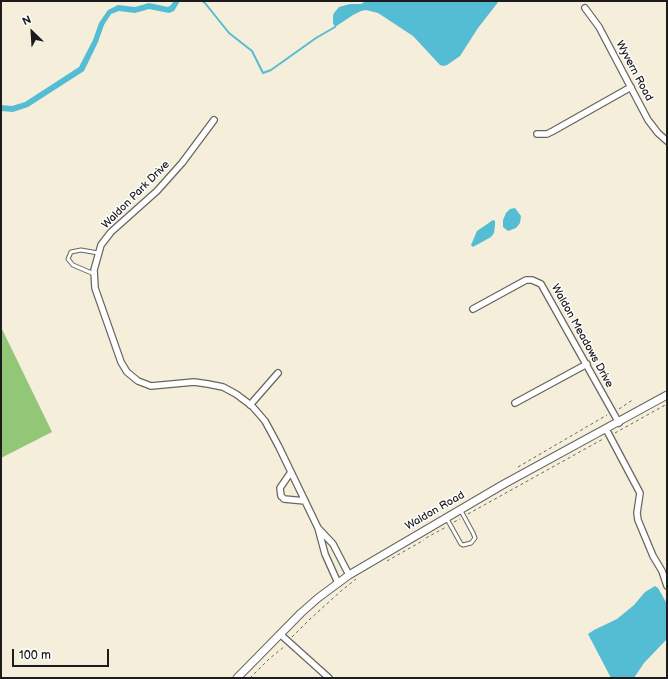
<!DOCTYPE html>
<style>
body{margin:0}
#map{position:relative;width:668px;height:679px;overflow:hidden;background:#f4eedb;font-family:"Balsamiq Sans",sans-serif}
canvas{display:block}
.frame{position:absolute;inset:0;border:2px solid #1c1c1c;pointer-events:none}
.north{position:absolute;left:12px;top:12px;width:40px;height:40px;-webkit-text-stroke:3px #fff;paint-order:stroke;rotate:335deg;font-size:11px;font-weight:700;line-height:16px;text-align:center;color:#1c1c1c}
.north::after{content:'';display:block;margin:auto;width:14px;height:18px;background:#1c1c1c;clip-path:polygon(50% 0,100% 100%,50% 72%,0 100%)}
.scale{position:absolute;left:12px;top:649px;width:97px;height:18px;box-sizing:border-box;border:2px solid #1c1c1c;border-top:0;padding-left:5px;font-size:12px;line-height:14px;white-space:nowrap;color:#1c1c1c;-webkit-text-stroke:3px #fff;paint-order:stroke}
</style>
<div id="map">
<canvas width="668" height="679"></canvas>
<div class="frame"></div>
<div class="north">N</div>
<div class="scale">100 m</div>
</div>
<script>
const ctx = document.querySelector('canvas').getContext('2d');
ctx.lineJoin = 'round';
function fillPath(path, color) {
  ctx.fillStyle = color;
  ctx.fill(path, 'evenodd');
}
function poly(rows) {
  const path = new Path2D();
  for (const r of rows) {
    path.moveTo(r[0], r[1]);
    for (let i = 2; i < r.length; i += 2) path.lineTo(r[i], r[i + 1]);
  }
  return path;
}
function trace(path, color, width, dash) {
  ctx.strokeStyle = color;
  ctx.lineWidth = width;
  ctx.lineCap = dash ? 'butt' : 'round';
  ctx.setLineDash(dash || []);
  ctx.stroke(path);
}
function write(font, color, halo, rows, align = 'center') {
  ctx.font = font + ' "Balsamiq Sans",sans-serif';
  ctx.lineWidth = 3;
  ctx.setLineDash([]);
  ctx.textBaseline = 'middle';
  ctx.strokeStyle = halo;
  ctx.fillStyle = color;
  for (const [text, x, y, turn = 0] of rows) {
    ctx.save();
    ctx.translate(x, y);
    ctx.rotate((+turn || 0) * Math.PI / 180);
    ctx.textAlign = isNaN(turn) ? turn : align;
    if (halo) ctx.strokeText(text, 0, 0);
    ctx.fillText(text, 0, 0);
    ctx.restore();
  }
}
fillPath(poly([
 [1,327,52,432,1,458]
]), '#93c778');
fillPath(poly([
 [174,1,180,1,174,11,169,13,149,9,135,13,119,11,111,14,104,25,98,42,84,71,28,107,13,112,1,111,1,105,12,106,25,102,79,67,93,40,99,23,108,10,118,5,135,7,149,3,168,7,171,5],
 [366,1,499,1,478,28,460,56,447,65,443,66,440,65,413,36,378,13,366,10,361,11,353,15,335,27,333,23,333,16,334,13,339,7,350,4,361,4],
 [515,208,521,216,520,223,516,228,508,231,503,227,503,220,506,213,510,209],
 [493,220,495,221,495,225,494,233,491,237,473,247,471,245,477,231],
 [655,586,658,588,667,604,667,639,644,663,634,678,611,678,588,634,594,630,617,619,634,605,645,592]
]), '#55bdd3');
trace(poly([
 [202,1,205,3,229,33,252,51,263,73,271,70,316,38,335,27]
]), '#55bdd3', 2);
const service = poly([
 [94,274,73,265,68,259,71,252,81,250,98,253],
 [447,519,461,544,463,545,471,543,475,538,473,533,460,509]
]);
const minor = poly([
 [585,8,599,27,648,120,658,133,667,141],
 [214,120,182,163,157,191,111,232,101,245,94,270,95,288,121,362,127,372,138,381,151,386,194,382,208,384,223,387,236,394,252,406,265,421,279,447,318,528,333,544,349,575],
 [537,134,547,134,553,131,631,87],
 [473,309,526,280,532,280,541,284,619,423],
 [515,403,587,364],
 [250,405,278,373],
 [606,429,640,493,637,513,638,520,653,556,662,571,667,586],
 [291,472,280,488,281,496,284,499,305,501],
 [318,528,325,554,338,583],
 [280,634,329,678]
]);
const tertiary = poly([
 [237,678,301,613,318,598,349,575,504,484,667,395]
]);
trace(service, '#68665f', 5);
trace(minor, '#68665f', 8);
trace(tertiary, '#68665f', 9);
trace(poly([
 [619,409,634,399],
 [615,433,667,404],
 [518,467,607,415],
 [468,514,603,439],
 [454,522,460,519],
 [426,538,446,527],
 [387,561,424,540],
 [292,637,309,620,341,591,356,579],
 [250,678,269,659,285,646]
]), '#68665f', 1, [3, 3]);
trace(service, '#fff', 3);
trace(minor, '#fff', 5.5);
trace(tertiary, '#fff', 7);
write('11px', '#1c1c1c', '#fff', [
 ["Wyvern Road",634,71,62],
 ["Waldon Park Drive",136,195,-45],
 ["Waldon Meadows Drive",582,336,61],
 ["Waldon Road",435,511,-30]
]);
</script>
